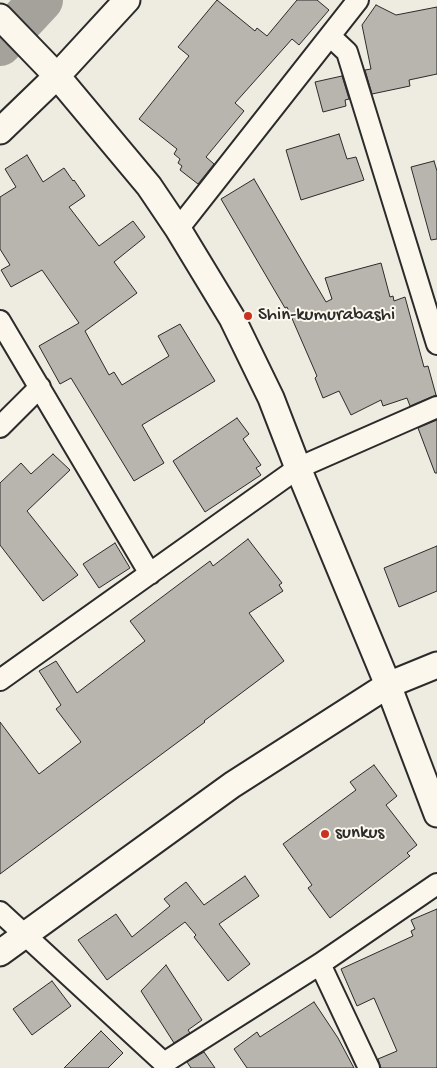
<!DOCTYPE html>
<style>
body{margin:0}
canvas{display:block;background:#eeebe0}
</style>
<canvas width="437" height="1068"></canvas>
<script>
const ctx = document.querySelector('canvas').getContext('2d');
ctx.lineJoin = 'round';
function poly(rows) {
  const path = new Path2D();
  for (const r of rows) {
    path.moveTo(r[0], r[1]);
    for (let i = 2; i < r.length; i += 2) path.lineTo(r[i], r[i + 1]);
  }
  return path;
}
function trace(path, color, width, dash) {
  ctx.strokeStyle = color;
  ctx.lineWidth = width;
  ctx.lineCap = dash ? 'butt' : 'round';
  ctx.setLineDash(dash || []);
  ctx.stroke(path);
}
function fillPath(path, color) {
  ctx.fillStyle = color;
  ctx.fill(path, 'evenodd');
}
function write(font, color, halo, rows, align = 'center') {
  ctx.font = font + ' "Gochi Hand",sans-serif';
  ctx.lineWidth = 4;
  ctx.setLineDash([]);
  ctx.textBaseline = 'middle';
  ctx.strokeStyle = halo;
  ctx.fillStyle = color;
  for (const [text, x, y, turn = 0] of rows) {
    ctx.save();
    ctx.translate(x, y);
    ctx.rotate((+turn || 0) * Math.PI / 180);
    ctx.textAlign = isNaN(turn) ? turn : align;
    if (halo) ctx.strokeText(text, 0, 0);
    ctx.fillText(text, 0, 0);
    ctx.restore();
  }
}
trace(poly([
 [0,44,41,0]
]), '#a4a29a', 44);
const building = poly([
 [217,0,255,31,257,28,267,36,297,0,317,0,329,10,299,45,292,39,235,103,244,111,206,157,214,164,198,184,180,170,182,166,178,163,180,159,174,154,177,149,139,119,189,56,178,47,217,0],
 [376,5,396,15,437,7,437,74,409,80,410,86,372,94,365,70,371,69,362,25,376,5],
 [342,76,349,99,345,100,346,106,323,112,315,82,342,76],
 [339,134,347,159,356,157,364,180,301,200,286,150,339,134],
 [27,155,43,182,64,168,73,181,74,180,85,196,69,207,99,246,133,221,145,237,114,262,137,293,85,331,109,375,114,372,122,385,169,356,158,336,180,324,215,381,142,425,164,463,134,481,71,378,60,384,39,346,79,323,42,270,11,287,1,270,10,265,0,249,0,197,16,187,5,169,27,155],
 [434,161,437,171,437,239,431,240,411,167,434,161],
 [254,179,326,302,332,299,325,278,381,263,390,297,393,296,394,301,405,297,424,367,428,366,436,395,410,406,407,398,383,406,381,400,351,415,339,391,323,398,315,378,317,376,287,307,285,308,221,199,254,179],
 [237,418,249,434,243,439,261,465,256,468,261,475,205,512,173,461,237,418],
 [437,420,437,473,435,473,418,428,437,420],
 [53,454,70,470,27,511,78,575,43,601,0,545,0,483,21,463,31,474,53,454],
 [248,539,282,583,279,585,283,591,249,613,284,661,204,721,205,722,0,874,0,722,39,774,81,742,56,709,61,705,39,671,56,661,77,693,145,641,130,621,210,561,213,566,248,539],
 [115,543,130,568,99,588,83,564,115,543],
 [437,546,437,591,399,607,384,568,437,546],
 [374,765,397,796,386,805,417,845,407,853,410,856,330,918,308,888,312,885,283,844,356,790,350,782,374,765],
 [245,876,259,896,219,924,250,964,228,981,194,937,196,935,185,922,107,980,78,940,116,914,132,937,170,906,164,899,186,882,204,905,245,876],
 [437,909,437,1068,381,1068,378,1059,397,1051,374,998,357,1006,341,969,413,936,411,931,415,929,411,920,437,909],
 [166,965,202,1020,188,1030,190,1033,174,1043,141,991,166,965],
 [52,981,71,1006,32,1035,13,1009,52,981],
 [314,1002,338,1038,354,1068,247,1068,234,1049,257,1032,260,1037,314,1002],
 [101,1031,123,1053,108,1068,64,1068,101,1031],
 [204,1052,215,1068,191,1068,187,1062,204,1052]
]);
fillPath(building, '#b8b5ae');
trace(building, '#2b2b2b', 1);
const minor = poly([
 [330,36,347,52,437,344],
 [178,229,358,0],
 [0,321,150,574],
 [0,427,40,387],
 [0,680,298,468,437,407],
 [0,912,164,1063,320,964,437,884],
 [320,964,369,1068]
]);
const tertiary = poly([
 [0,17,57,76,149,186,178,229,232,318,271,398,298,468,388,685,437,814],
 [0,131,57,76,127,0],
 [0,953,232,785,388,685,437,665]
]);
trace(minor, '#2b2b2b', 24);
trace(tertiary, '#2b2b2b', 29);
trace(minor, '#fbf7ec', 20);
trace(tertiary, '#fbf7ec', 25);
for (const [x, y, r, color] of [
 [248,316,5,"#c8321e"],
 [325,834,5,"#c8321e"]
]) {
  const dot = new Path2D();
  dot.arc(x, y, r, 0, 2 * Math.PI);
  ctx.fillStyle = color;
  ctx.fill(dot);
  trace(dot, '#fbf7ec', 2);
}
write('19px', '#2b2b2b', '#fbf7ec', [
 ["Shin-kumurabashi",258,316],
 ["sunkus",335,834]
], 'left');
</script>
